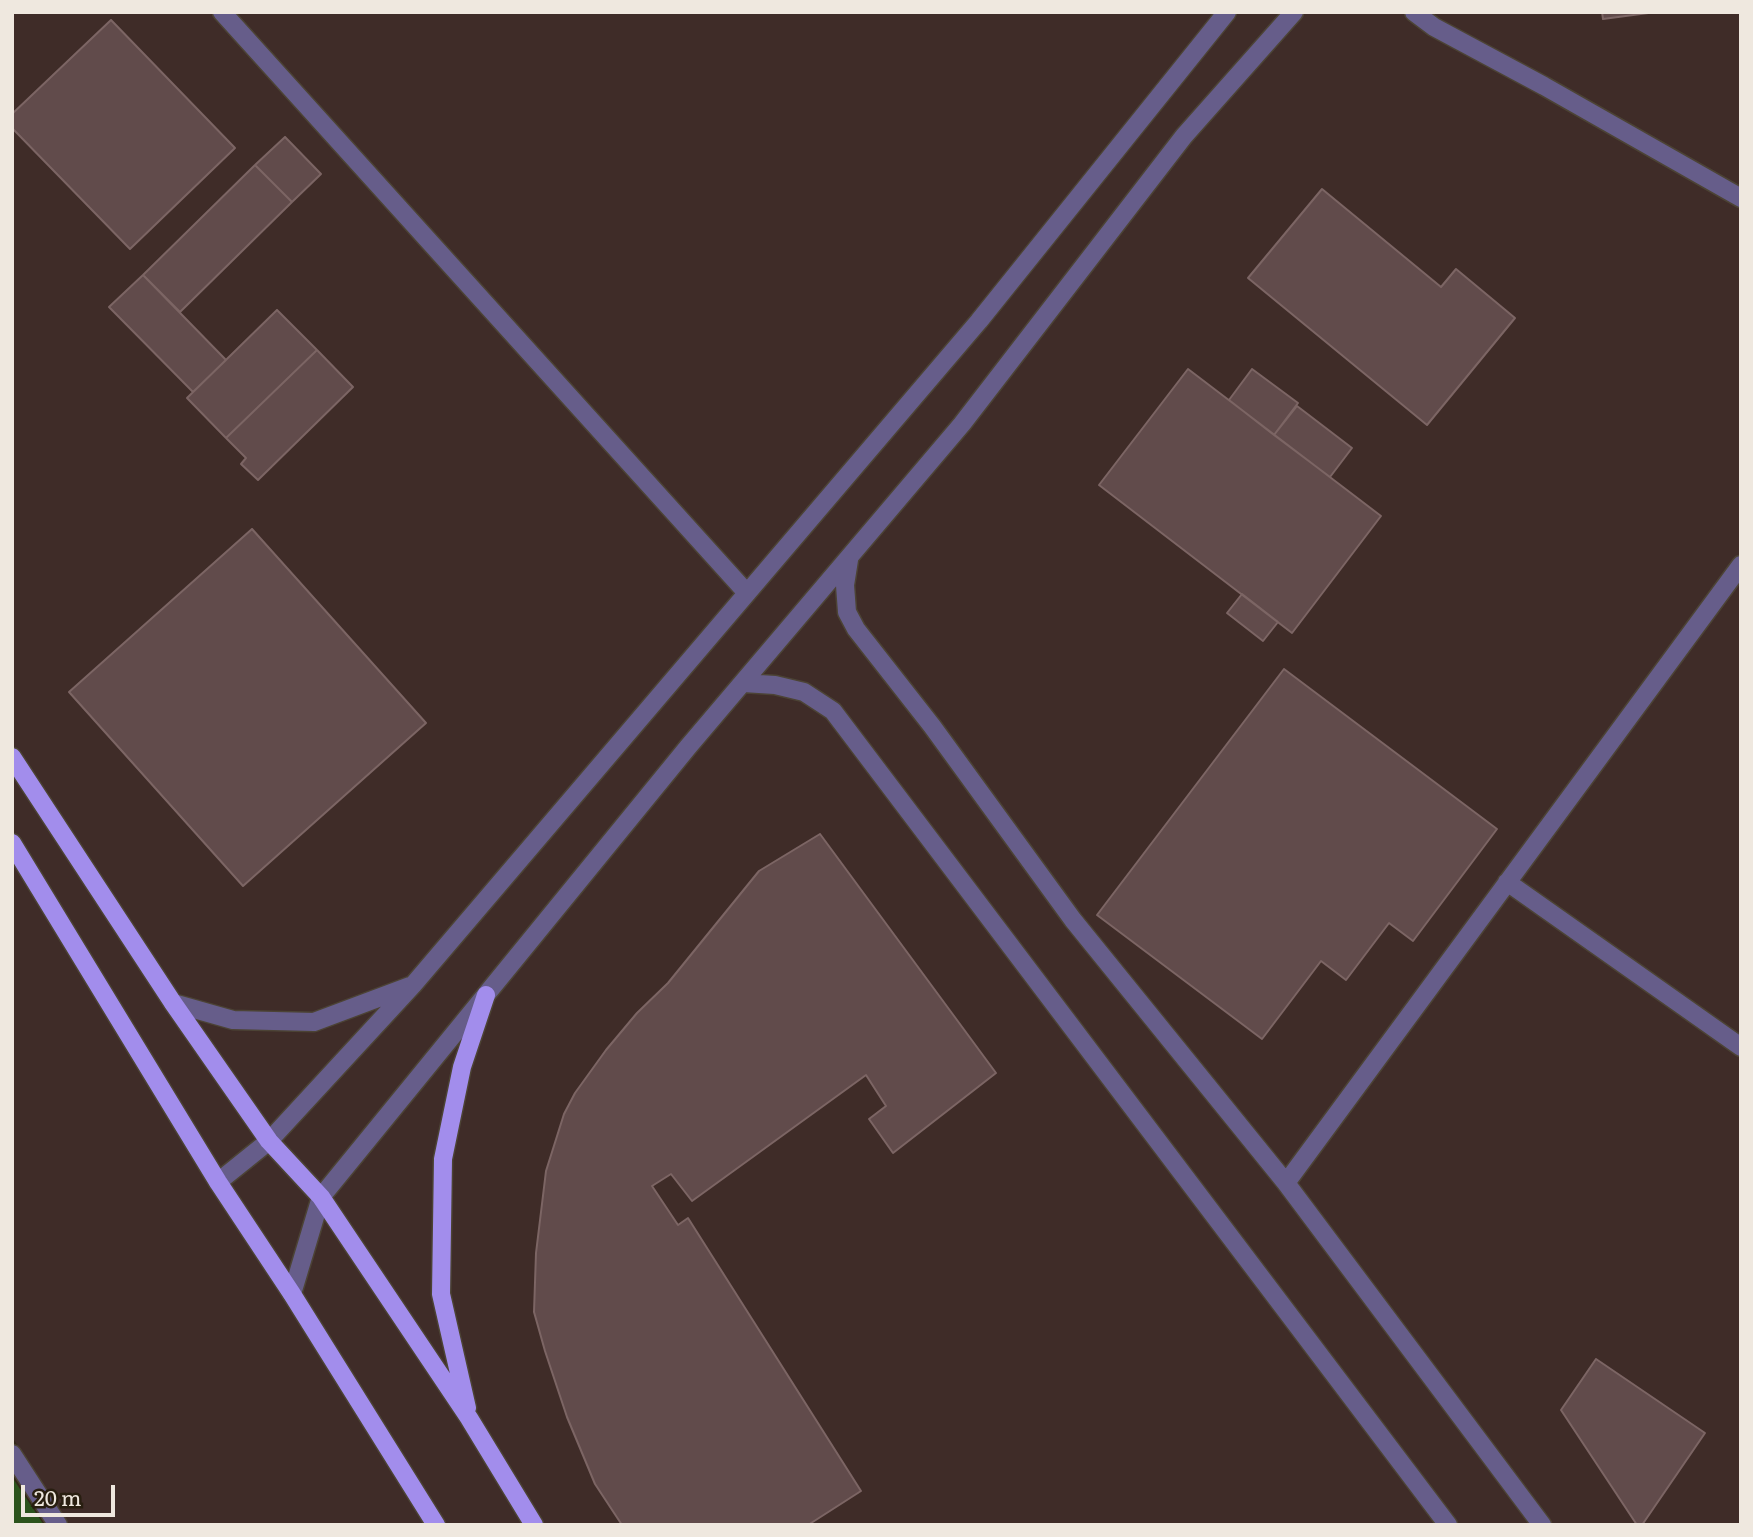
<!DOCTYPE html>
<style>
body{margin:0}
#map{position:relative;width:1753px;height:1537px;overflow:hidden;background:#322819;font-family:Literata,serif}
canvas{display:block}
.frame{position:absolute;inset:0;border:14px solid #efe8df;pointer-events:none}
.scale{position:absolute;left:21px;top:1485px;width:94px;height:32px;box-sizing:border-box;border:4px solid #efe8df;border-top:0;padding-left:9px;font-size:21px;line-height:24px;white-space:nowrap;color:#efe8df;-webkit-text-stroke:5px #281e10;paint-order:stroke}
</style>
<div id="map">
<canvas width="1753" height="1537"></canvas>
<div class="frame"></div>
<div class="scale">20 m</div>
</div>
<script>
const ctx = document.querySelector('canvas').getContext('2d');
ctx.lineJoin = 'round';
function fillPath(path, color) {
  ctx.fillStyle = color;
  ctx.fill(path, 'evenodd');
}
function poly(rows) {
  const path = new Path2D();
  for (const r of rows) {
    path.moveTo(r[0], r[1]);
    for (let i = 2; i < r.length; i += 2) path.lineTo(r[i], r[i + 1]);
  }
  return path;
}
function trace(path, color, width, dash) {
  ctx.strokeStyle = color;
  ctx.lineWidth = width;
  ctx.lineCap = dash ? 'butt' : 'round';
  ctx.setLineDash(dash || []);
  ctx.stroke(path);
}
fillPath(poly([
 [12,12,1741,12,1741,1525,70,1525,12,1437]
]), '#3f2c28');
fillPath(poly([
 [12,1477,44,1525,12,1525]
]), '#2b531c');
const building = poly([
 [1602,12,1656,12,1603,19,1602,12],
 [111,20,235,148,130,249,12,128,12,114,111,20],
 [285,137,321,174,292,202,255,165,285,137],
 [255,165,292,202,180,312,143,275,255,165],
 [1322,189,1441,287,1456,269,1515,318,1427,425,1248,278,1322,189],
 [143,275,226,360,193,392,109,307,143,275],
 [277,310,317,350,226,438,187,398,277,310],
 [317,350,353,387,258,480,241,464,246,458,226,438,317,350],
 [1188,369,1381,516,1292,633,1099,485,1188,369],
 [1252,369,1298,403,1274,435,1229,400,1252,369],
 [1297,406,1352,448,1330,477,1274,435,1297,406],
 [252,529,426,723,243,886,69,692,252,529],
 [1242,594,1278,622,1263,641,1227,613,1242,594],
 [1284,669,1497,829,1413,941,1389,923,1346,980,1321,961,1262,1039,1097,915,1284,669],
 [820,834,996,1073,893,1153,869,1119,886,1106,866,1075,692,1201,671,1174,652,1186,678,1225,688,1218,861,1491,808,1525,622,1525,595,1484,567,1417,545,1351,534,1312,536,1253,546,1171,564,1114,575,1093,606,1050,637,1013,668,983,759,871,820,834],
 [1596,1359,1705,1433,1642,1525,1637,1525,1561,1410,1596,1359]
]);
fillPath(building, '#614b4b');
trace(building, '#7c6564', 2);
const minor = poly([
 [222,12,746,592],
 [1414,12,1434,27,1544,86,1741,198],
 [849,560,845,585,847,612,856,629,932,726,1073,920,1286,1183,1542,1525],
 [743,683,775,685,804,692,833,711,1448,1525],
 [1507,882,1741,1047],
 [173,1003,233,1020,314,1022,410,986],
 [218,1182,269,1141,413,985,979,321,1227,12],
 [1286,1183,1741,565],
 [292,1294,321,1197,688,747,962,424,1184,136,1294,12],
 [12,1454,58,1525]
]);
const major = poly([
 [12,757,173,1003,269,1141,321,1197,469,1418,534,1525],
 [12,843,218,1182,292,1294,436,1525],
 [467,1408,441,1294,443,1159,462,1067,486,995]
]);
trace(minor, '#4c4335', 21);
trace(major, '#4c4335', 21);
trace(minor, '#665d8a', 18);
trace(major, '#a28dec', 18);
</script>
